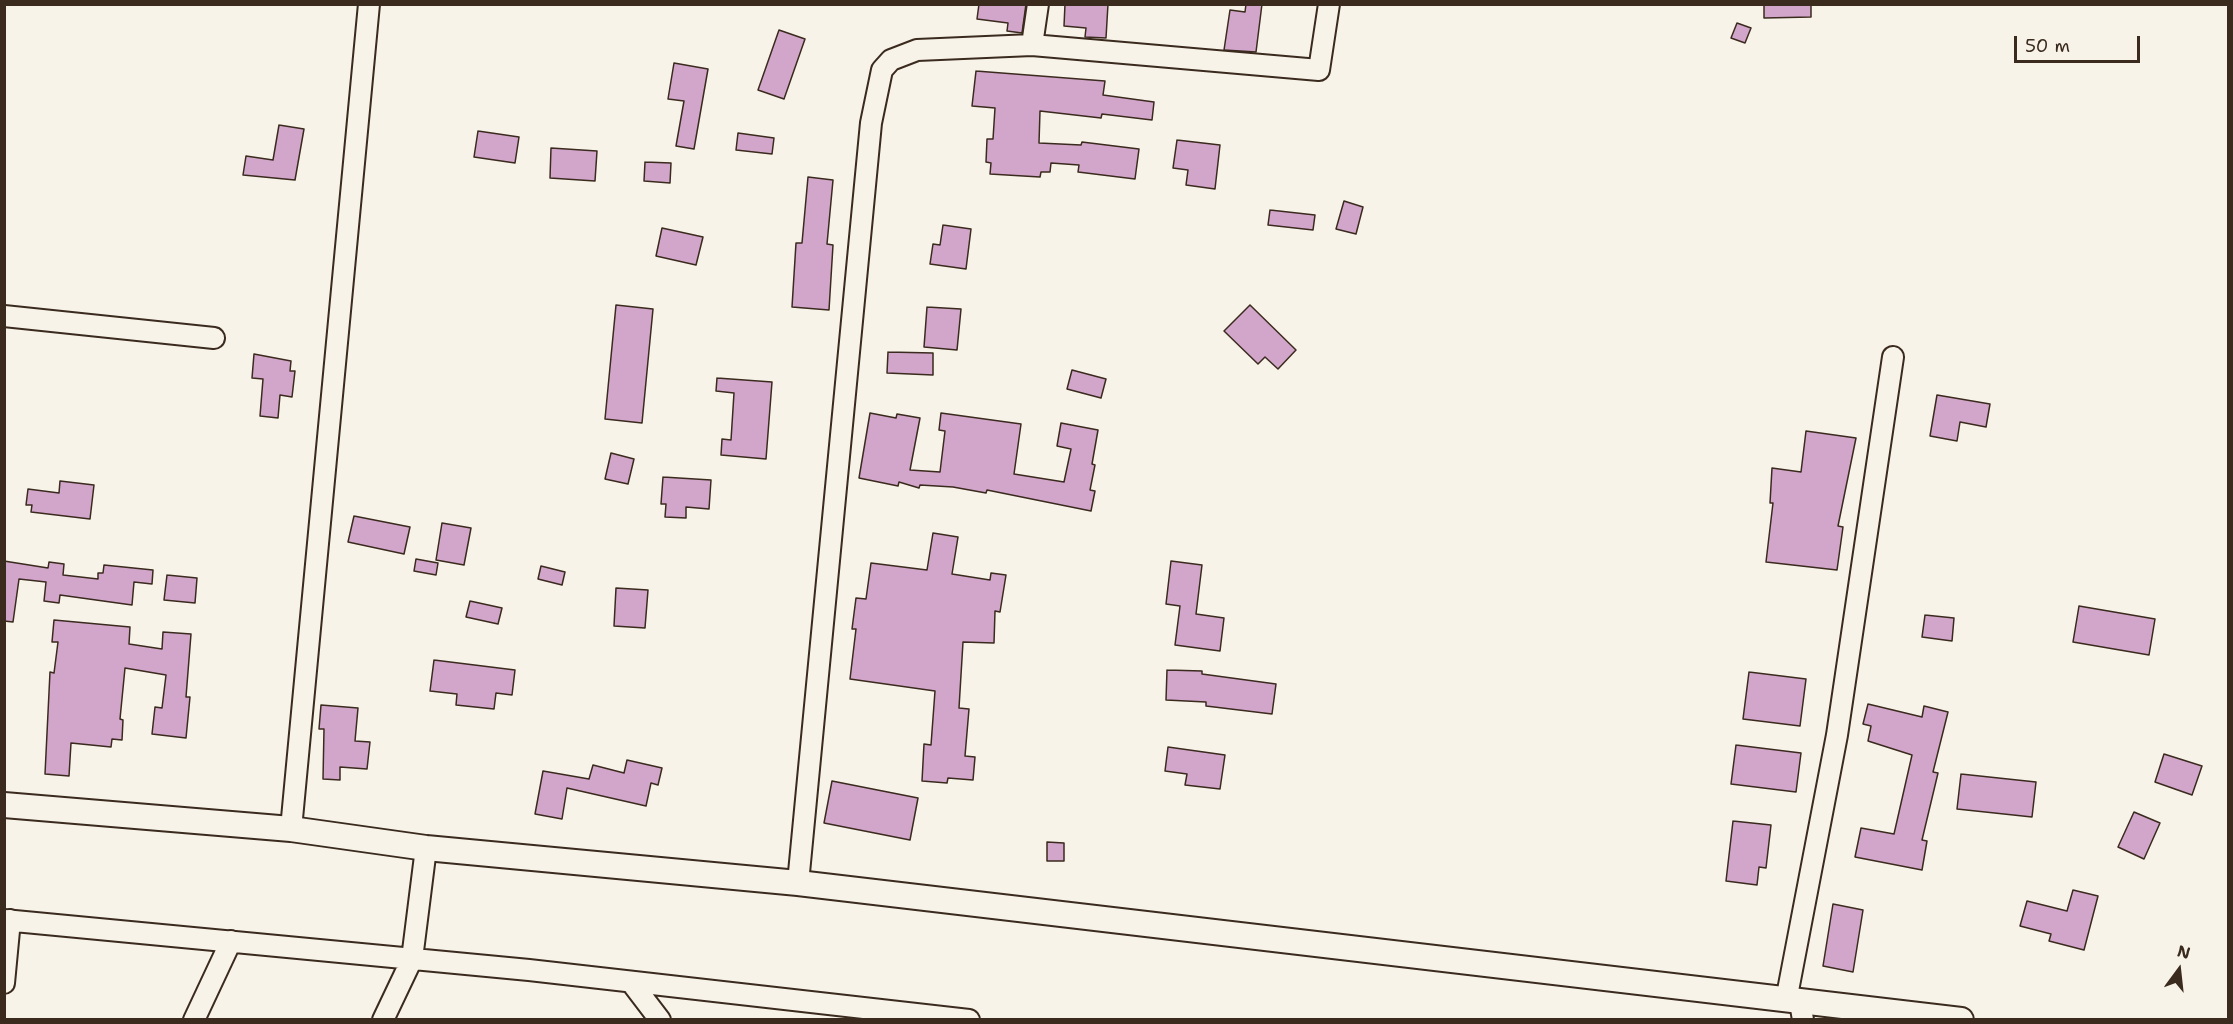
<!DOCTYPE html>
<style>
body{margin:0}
#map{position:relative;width:2233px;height:1024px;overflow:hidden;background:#f7f3e8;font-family:"Shantell Sans",sans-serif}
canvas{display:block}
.frame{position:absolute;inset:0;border:6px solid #3b2a1e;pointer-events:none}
.north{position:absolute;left:2149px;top:940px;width:60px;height:60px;-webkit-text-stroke:4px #f7f3e8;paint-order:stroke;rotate:15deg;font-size:16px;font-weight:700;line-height:24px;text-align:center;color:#3b2a1e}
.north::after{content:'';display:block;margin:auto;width:21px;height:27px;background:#3b2a1e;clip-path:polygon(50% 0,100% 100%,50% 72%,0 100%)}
.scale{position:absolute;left:2014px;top:36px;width:126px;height:27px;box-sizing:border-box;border:3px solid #3b2a1e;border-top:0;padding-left:8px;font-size:18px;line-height:21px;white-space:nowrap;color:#3b2a1e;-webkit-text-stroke:4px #f7f3e8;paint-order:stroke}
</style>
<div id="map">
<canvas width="2233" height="1024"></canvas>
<div class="frame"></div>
<div class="north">N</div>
<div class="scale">50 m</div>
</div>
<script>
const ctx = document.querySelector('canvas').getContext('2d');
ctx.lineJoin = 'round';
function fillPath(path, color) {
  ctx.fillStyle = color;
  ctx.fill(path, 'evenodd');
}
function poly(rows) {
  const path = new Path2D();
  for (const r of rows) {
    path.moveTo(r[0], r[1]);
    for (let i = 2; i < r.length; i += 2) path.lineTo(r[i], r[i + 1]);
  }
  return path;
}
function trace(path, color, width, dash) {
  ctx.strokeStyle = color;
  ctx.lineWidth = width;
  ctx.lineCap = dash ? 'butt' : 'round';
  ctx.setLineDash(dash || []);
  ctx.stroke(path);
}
const building = poly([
 [979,4,1026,4,1022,33,1007,31,1008,23,977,19,979,4],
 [1065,4,1108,4,1106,38,1085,37,1086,28,1064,26,1065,4],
 [1246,4,1262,4,1256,52,1224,50,1230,10,1245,12,1246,4],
 [1764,4,1811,4,1811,17,1764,18,1764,4],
 [1737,23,1751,28,1745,43,1731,38,1737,23],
 [779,30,805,39,784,99,758,90,779,30],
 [674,63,708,69,694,149,676,146,684,101,668,99,674,63],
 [976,71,1105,81,1103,95,1154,102,1152,120,1102,114,1101,118,1040,111,1039,143,1081,145,1082,142,1139,149,1135,179,1078,172,1079,165,1051,163,1050,172,1041,172,1040,177,990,174,991,163,986,162,987,139,993,139,995,108,972,106,976,71],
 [279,125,304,129,295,180,243,175,246,156,273,160,279,125],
 [478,131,519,137,515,163,474,157,478,131],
 [738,133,774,138,772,154,736,150,738,133],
 [1177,140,1220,145,1215,189,1186,185,1188,170,1173,168,1177,140],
 [551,148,597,151,595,181,550,178,551,148],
 [645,162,671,163,670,183,644,181,645,162],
 [808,177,833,180,827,244,833,245,829,310,792,307,796,243,802,243,808,177],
 [1344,201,1363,207,1356,234,1336,229,1344,201],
 [1270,210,1315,215,1313,230,1268,225,1270,210],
 [943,225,971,229,966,269,930,264,933,244,940,245,943,225],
 [662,228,703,237,696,265,656,256,662,228],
 [616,305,653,309,642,423,605,419,616,305],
 [1250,305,1296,350,1278,369,1265,357,1258,364,1224,331,1250,305],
 [927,307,961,309,957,350,924,347,927,307],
 [888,352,933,353,933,375,887,373,888,352],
 [254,354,291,361,290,371,295,371,292,397,280,395,278,418,260,416,263,379,252,378,254,354],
 [1072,370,1106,379,1101,398,1067,389,1072,370],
 [717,378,772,382,766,459,721,455,722,439,731,440,734,393,716,391,717,378],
 [1937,395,1990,404,1986,427,1960,422,1957,441,1930,436,1937,395],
 [870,413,896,418,897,414,920,418,910,470,940,472,945,431,939,430,941,413,1021,424,1014,474,1064,482,1071,449,1057,446,1061,423,1098,430,1092,464,1095,465,1090,490,1095,491,1091,511,987,490,986,493,953,487,920,485,919,488,899,482,898,486,859,478,870,413],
 [1806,431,1856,438,1838,526,1843,527,1837,570,1766,562,1773,503,1770,503,1772,468,1801,472,1806,431],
 [611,453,634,459,628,484,605,479,611,453],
 [663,477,711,480,709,509,686,507,686,518,665,517,666,504,661,504,663,477],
 [60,481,94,485,90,519,31,512,32,505,26,505,28,489,59,493,60,481],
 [354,516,410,527,404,554,348,542,354,516],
 [442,523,471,528,464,565,436,560,442,523],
 [933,533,958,537,952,574,990,580,991,573,1006,575,1000,612,995,611,994,643,963,642,959,708,969,709,965,756,975,757,973,780,948,778,947,783,922,781,924,744,931,745,935,691,850,679,856,629,852,629,856,598,866,599,871,563,927,570,933,533],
 [416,559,438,563,436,575,414,571,416,559],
 [4,561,48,568,49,562,64,564,63,575,98,579,98,573,103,573,104,565,153,570,152,584,134,582,132,605,60,595,59,603,44,601,46,582,19,579,13,622,4,621,4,561],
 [1171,561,1202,565,1196,614,1224,618,1220,651,1175,645,1180,606,1166,604,1171,561],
 [541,566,565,572,562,585,538,579,541,566],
 [167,575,197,578,195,603,164,600,167,575],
 [616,588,648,590,645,628,614,626,616,588],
 [470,601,502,608,498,624,466,617,470,601],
 [2079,606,2155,619,2149,655,2073,642,2079,606],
 [1925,615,1954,618,1952,641,1922,637,1925,615],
 [54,620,130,627,129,644,162,649,163,632,191,634,186,697,190,697,186,738,152,734,155,707,162,708,166,675,125,668,120,719,123,720,122,740,112,739,111,747,71,743,69,776,45,774,50,672,54,673,58,642,52,642,54,620],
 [434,660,515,670,512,695,496,693,494,709,456,705,457,694,430,691,434,660],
 [1167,670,1202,671,1202,674,1276,684,1272,714,1206,706,1206,702,1166,700,1167,670],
 [1749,672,1806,679,1800,726,1743,719,1749,672],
 [1868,704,1922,717,1924,706,1948,712,1933,772,1938,773,1922,840,1927,841,1922,870,1855,857,1861,828,1894,834,1912,755,1868,741,1871,726,1863,724,1868,704],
 [321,705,358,708,355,741,370,742,367,769,340,767,340,780,323,779,324,729,319,729,321,705],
 [1736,745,1801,753,1796,792,1731,784,1736,745],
 [1168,747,1225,755,1220,789,1185,785,1187,774,1165,771,1168,747],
 [2164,754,2202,766,2192,795,2155,782,2164,754],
 [627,760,662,768,658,785,651,783,646,806,567,788,562,819,535,814,543,771,589,779,593,765,624,773,627,760],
 [1961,774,2036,782,2032,817,1957,809,1961,774],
 [832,781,918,798,910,840,824,823,832,781],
 [2134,812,2160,823,2144,859,2118,847,2134,812],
 [1733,821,1771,825,1766,868,1759,867,1757,885,1726,881,1733,821],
 [1047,842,1064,843,1064,861,1047,861,1047,842],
 [2073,890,2098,896,2084,950,2049,941,2051,934,2020,926,2027,901,2067,911,2073,890],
 [1833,904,1863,910,1853,972,1823,966,1833,904]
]);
fillPath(building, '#d1a6ca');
trace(building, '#3b2a1e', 1.5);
const minor = poly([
 [1032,45,1038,4],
 [4,316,214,338],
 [291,829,369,4],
 [798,883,871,123,882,70,891,60,917,50,1032,45,1319,70,1329,4],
 [4,920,529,970,969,1020],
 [631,982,660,1020],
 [4,983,10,920],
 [1786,1001,1837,735,1893,357],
 [1800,1002,1803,1020],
 [194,1020,231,941],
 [383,1020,412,959,426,848]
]);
const tertiary = poly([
 [4,805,291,829,426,848,798,883,1961,1020]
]);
trace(minor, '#3b2a1e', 24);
trace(tertiary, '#3b2a1e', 28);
trace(minor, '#f7f3e8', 20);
trace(tertiary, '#f7f3e8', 24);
</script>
